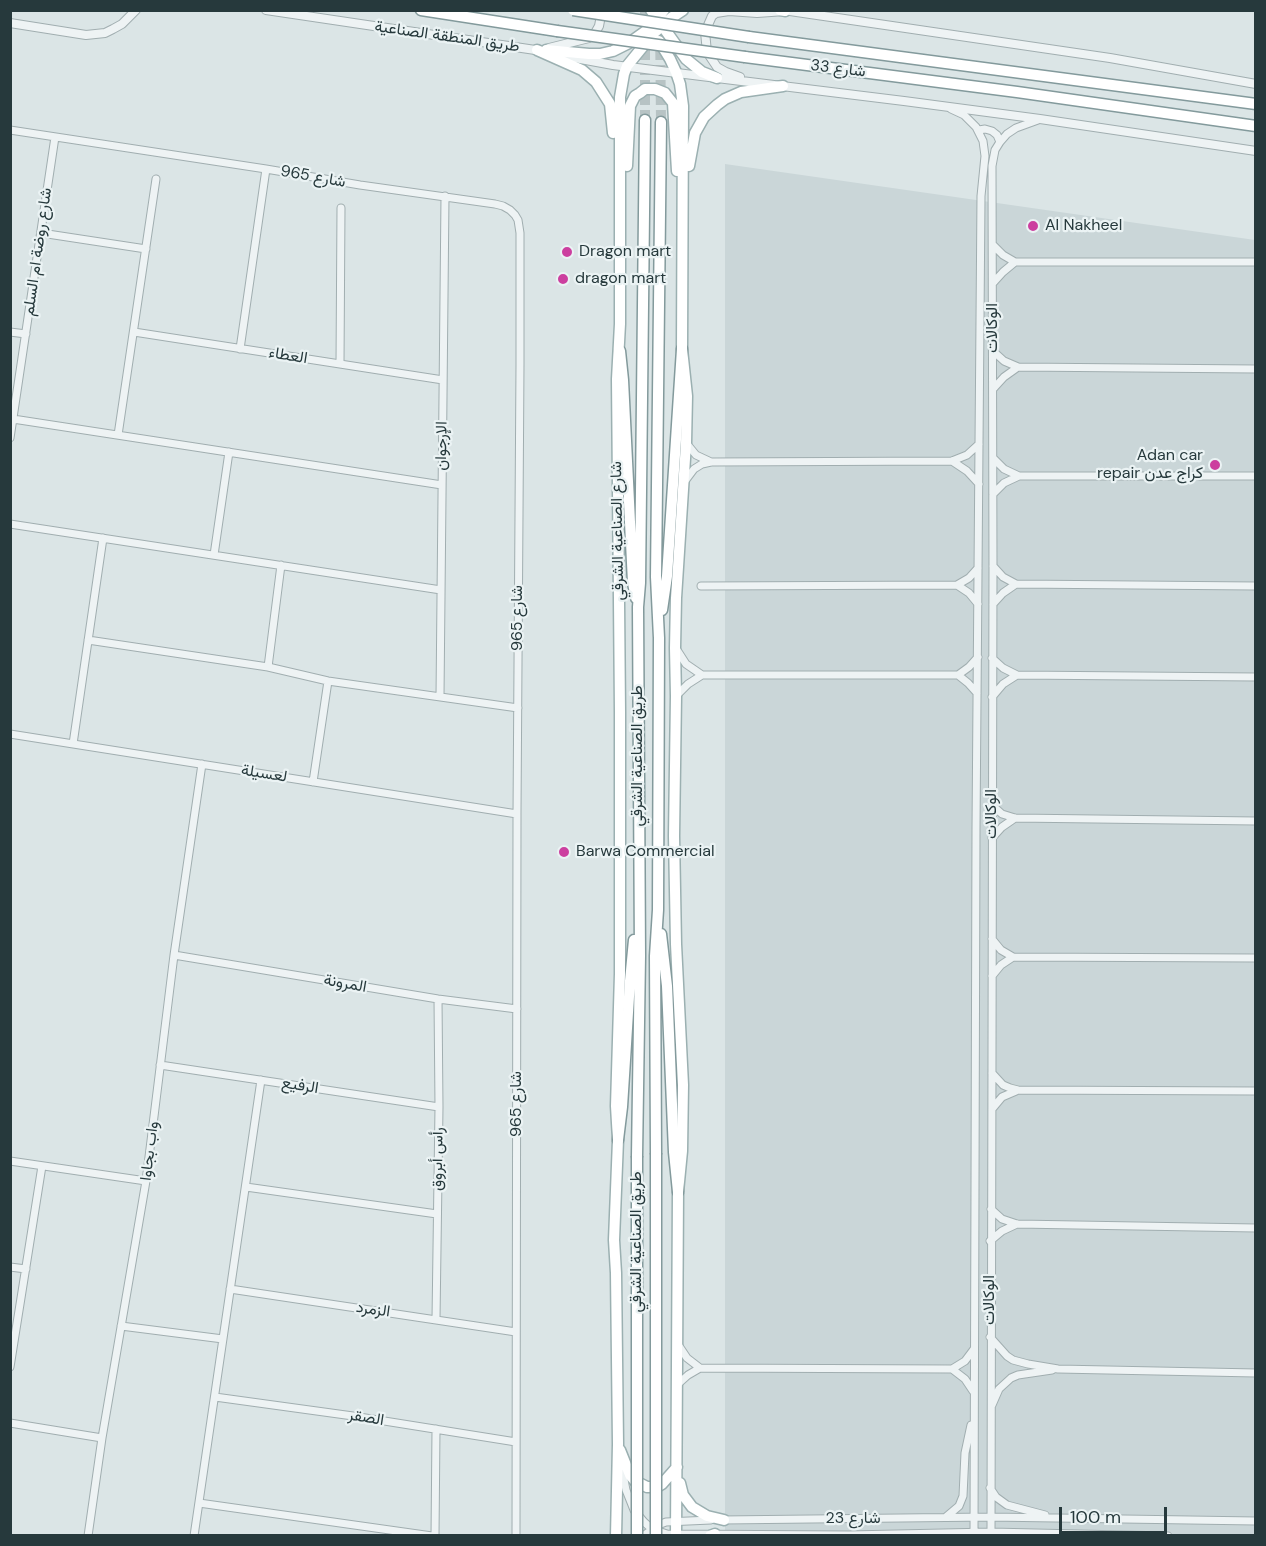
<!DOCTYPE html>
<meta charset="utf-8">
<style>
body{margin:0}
#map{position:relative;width:1266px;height:1546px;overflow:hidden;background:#dbe5e6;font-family:"DM Sans",sans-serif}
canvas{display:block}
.frame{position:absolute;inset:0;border:12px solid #26393c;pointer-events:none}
.scale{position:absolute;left:1059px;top:1507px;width:108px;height:27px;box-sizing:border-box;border:3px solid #26393c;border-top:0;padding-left:8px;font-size:18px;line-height:21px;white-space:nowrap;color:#26393c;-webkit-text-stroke:4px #ebf3f4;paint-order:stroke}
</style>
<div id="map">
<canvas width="1266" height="1546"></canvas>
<div class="frame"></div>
<div class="scale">100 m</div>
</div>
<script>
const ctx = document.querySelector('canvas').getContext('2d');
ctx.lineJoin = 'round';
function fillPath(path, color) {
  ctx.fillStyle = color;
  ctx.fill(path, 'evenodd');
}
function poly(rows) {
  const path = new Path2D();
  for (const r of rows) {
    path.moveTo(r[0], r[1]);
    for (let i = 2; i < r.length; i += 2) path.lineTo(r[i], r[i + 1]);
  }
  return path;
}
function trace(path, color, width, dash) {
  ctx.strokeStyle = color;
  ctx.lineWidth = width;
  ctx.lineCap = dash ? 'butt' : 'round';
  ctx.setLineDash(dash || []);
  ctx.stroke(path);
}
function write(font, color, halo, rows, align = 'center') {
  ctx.font = font + ' "DM Sans",Vazirmatn,sans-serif';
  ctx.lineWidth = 4.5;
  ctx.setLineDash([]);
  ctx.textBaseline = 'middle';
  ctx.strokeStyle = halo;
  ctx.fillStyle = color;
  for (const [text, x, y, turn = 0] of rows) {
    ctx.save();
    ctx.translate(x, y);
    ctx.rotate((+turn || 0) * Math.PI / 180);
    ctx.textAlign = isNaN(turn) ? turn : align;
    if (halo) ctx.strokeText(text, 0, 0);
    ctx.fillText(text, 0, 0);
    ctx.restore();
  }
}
fillPath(poly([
 [725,164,1255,240,1255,1535,725,1536]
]), '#cad6d8');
trace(poly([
 [660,20,661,122],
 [645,120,645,10]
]), '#b7c3c4', 10, [10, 5]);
const minor = poly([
 [951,109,964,115,976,127,983,141,985,156,981,196,979,444,976,830,974,1536],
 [10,130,266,169,360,185,495,204,503,206,510,210,515,215,518,220,520,233,520,364,517,814,516,1536],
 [979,130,985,129,992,131,997,135,1000,142],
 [41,233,146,249],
 [993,245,1003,255,1015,262,1256,262],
 [993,283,1003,272,1015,262],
 [10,332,26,334],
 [134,332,443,380],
 [240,349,266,169],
 [993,351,1004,361,1018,367,1256,369],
 [340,364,341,208],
 [993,389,1004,377,1018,367],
 [13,419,442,485],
 [118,435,156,179],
 [10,438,55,137],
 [687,444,696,455,711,462],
 [993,458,1004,469,1019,476,1256,476],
 [952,461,967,471,979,484],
 [685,481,694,469,702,464,711,462,952,461,967,455,979,444],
 [993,494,1004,483,1019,476],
 [10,524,441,590],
 [214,555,229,452],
 [993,566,1003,577,1016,584,1256,586],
 [957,585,969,578,978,568],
 [701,586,957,585,969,593,978,604],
 [993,604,1003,593,1016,584],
 [88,640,268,667,328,681,518,708],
 [677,650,686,664,702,675],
 [992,658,1003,668,1017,675,1256,677],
 [268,667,281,565],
 [958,675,969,667,978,657],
 [676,696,688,684,702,675,958,675,968,683,977,693],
 [440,697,445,196],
 [992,697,1003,684,1017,675],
 [10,734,517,814],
 [73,744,103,538],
 [313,782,328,681],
 [992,805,1002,814,1015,818,1256,821],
 [992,838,1002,827,1015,818],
 [992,939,1001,950,1013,957,1256,958],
 [174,955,438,999,517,1009],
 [992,976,1001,965,1013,957],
 [160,1065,439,1107],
 [992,1073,1003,1085,1010,1088,1018,1090,1256,1091],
 [992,1109,1002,1097,1016,1091],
 [10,1161,146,1181],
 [246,1187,437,1214],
 [991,1209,1002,1219,1017,1224,1256,1228],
 [990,1241,1002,1231,1017,1224],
 [10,1267,26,1269],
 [230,1289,516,1332],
 [436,1319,439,1107,438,999],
 [121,1326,223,1339],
 [990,1337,1007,1356,1013,1360,1028,1364,1058,1369,1256,1373],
 [679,1346,687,1358,700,1368],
 [10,1367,42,1166],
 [952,1369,965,1379,973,1391],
 [678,1384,688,1375,700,1368,952,1369,965,1361,974,1349],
 [215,1397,353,1416,516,1442],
 [992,1405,999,1389,1011,1378,1018,1375,1052,1370],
 [10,1423,102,1438],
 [621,1464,626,1490,634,1510,644,1522,652,1529,667,1534,849,1535,991,1532,1168,1536],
 [990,1488,996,1497,1007,1505,1045,1515],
 [199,1503,432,1536],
 [946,1517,959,1506,963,1496,965,1453,971,1425],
 [722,1520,990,1517,1256,1521],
 [88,1536,102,1438,146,1181,174,955,202,764],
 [194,1536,261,1080],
 [435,1536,436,1429],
 [643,1536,658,1525,666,1522,711,1520],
 [991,1536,993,566,992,166,995,150,1000,142,1007,134,1016,128,1038,120]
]);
const tertiary = poly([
 [266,10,542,51],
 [783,10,1110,58,1256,84],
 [10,23,86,35,105,33,113,29,122,24,136,10],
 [549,48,589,38,595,33,599,26,602,10],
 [564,56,613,65,717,78,904,101,1040,119,1256,151],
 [740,77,726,72,717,67,707,52,705,32,712,16,716,13,729,11,757,13,785,11]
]);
const primary = poly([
 [651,10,686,59,702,72,717,78],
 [780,10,785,11],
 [659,41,670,59,676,72,680,84,683,106,682,349,687,396,686,443,676,598,675,648,676,696,674,836,676,944,683,1085,682,1151,678,1192,676,1536],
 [537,50,582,70,596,82,610,104,613,133],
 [546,50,589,54,600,54,613,51,629,43,650,28,664,10],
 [627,166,630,106,635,96,640,93,645,89,655,89,665,93,673,103,677,171],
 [689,166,695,133,704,117,717,105,725,99,741,92,783,86],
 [620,1450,630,1475,635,1481,647,1487,657,1487,662,1484,677,1467],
 [680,1483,683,1495,692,1507,707,1516,724,1520],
 [616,1536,618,1444,616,1273,614,1240,618,1140,616,1106,620,974,620,712,617,379,620,324,620,97,624,74,627,66,654,33,671,18,683,10],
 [710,1536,715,1534]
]);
const trunk = poly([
 [421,10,557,31],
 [749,37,1256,104],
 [745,57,1017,92,1256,126],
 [620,351,623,380,633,583,636,598],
 [662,610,667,576,682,349],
 [661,934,667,986,674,1152,678,1192],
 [618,1140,622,1107,630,981,634,940],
 [656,1153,655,956,658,910,659,638,656,577,661,122],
 [637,1156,640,956,638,607,640,583,645,120]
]);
trace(minor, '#a1aeb0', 9);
trace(tertiary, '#a1aeb0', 10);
trace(primary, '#9bb0b1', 13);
trace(trunk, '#839a9c', 13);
trace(minor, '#eef3f4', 7);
trace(tertiary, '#eef3f4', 8);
trace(primary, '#fff', 10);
trace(trunk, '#fff', 10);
const trunkBridge = poly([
 [573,10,749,37],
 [557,31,745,57],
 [656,1153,656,1536],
 [637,1536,637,1156]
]);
trace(trunkBridge, '#839a9c', 13, []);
trace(trunkBridge, '#fff', 10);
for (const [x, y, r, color] of [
 [1033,226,6,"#cc3f9f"],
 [567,252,6,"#cc3f9f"],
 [563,279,6,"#cc3f9f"],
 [1215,465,6,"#cc3f9f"],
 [564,852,6,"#cc3f9f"]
]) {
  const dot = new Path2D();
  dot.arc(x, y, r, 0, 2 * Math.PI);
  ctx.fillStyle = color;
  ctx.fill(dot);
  trace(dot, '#ebf3f4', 2);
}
write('16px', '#26393c', '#ebf3f4', [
 ["طريق المنطقة الصناعية",447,37,8],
 ["شارع 33",838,69,7],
 ["شارع 965",313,177,10],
 ["شارع روضة ام السلم",38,252,-82],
 ["الوكالات",993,328,-90],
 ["العطاء",288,356,9],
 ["الإرجوان",442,446,-89],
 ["شارع الصناعية الشرقي",618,531,-91],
 ["شارع 965",518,618,-90],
 ["طريق الصناعية الشرقي",638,756,-90],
 ["لعسيلة",264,774,9],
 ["الوكالات",992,814,-90],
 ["المرونة",345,984,10],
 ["الرفيع",300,1086,9],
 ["شارع 965",517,1104,-90],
 ["واب بجاوا",150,1151,-83],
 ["رأس أبروق",438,1159,-89],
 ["طريق الصناعية الشرقي",637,1242,-90],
 ["الوكالات",990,1300,-90],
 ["الزمرد",373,1310,8],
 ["الصقر",366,1418,9],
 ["شارع 23",853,1519]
]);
write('16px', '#26393c', '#ebf3f4', [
 ["Al Nakheel",1045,226],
 ["Dragon mart",579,252],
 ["dragon mart",575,279],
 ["Adan car",1203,456,"right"],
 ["repair كراج عدن",1203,474,"right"],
 ["Barwa Commercial",576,852]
], 'left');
</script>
